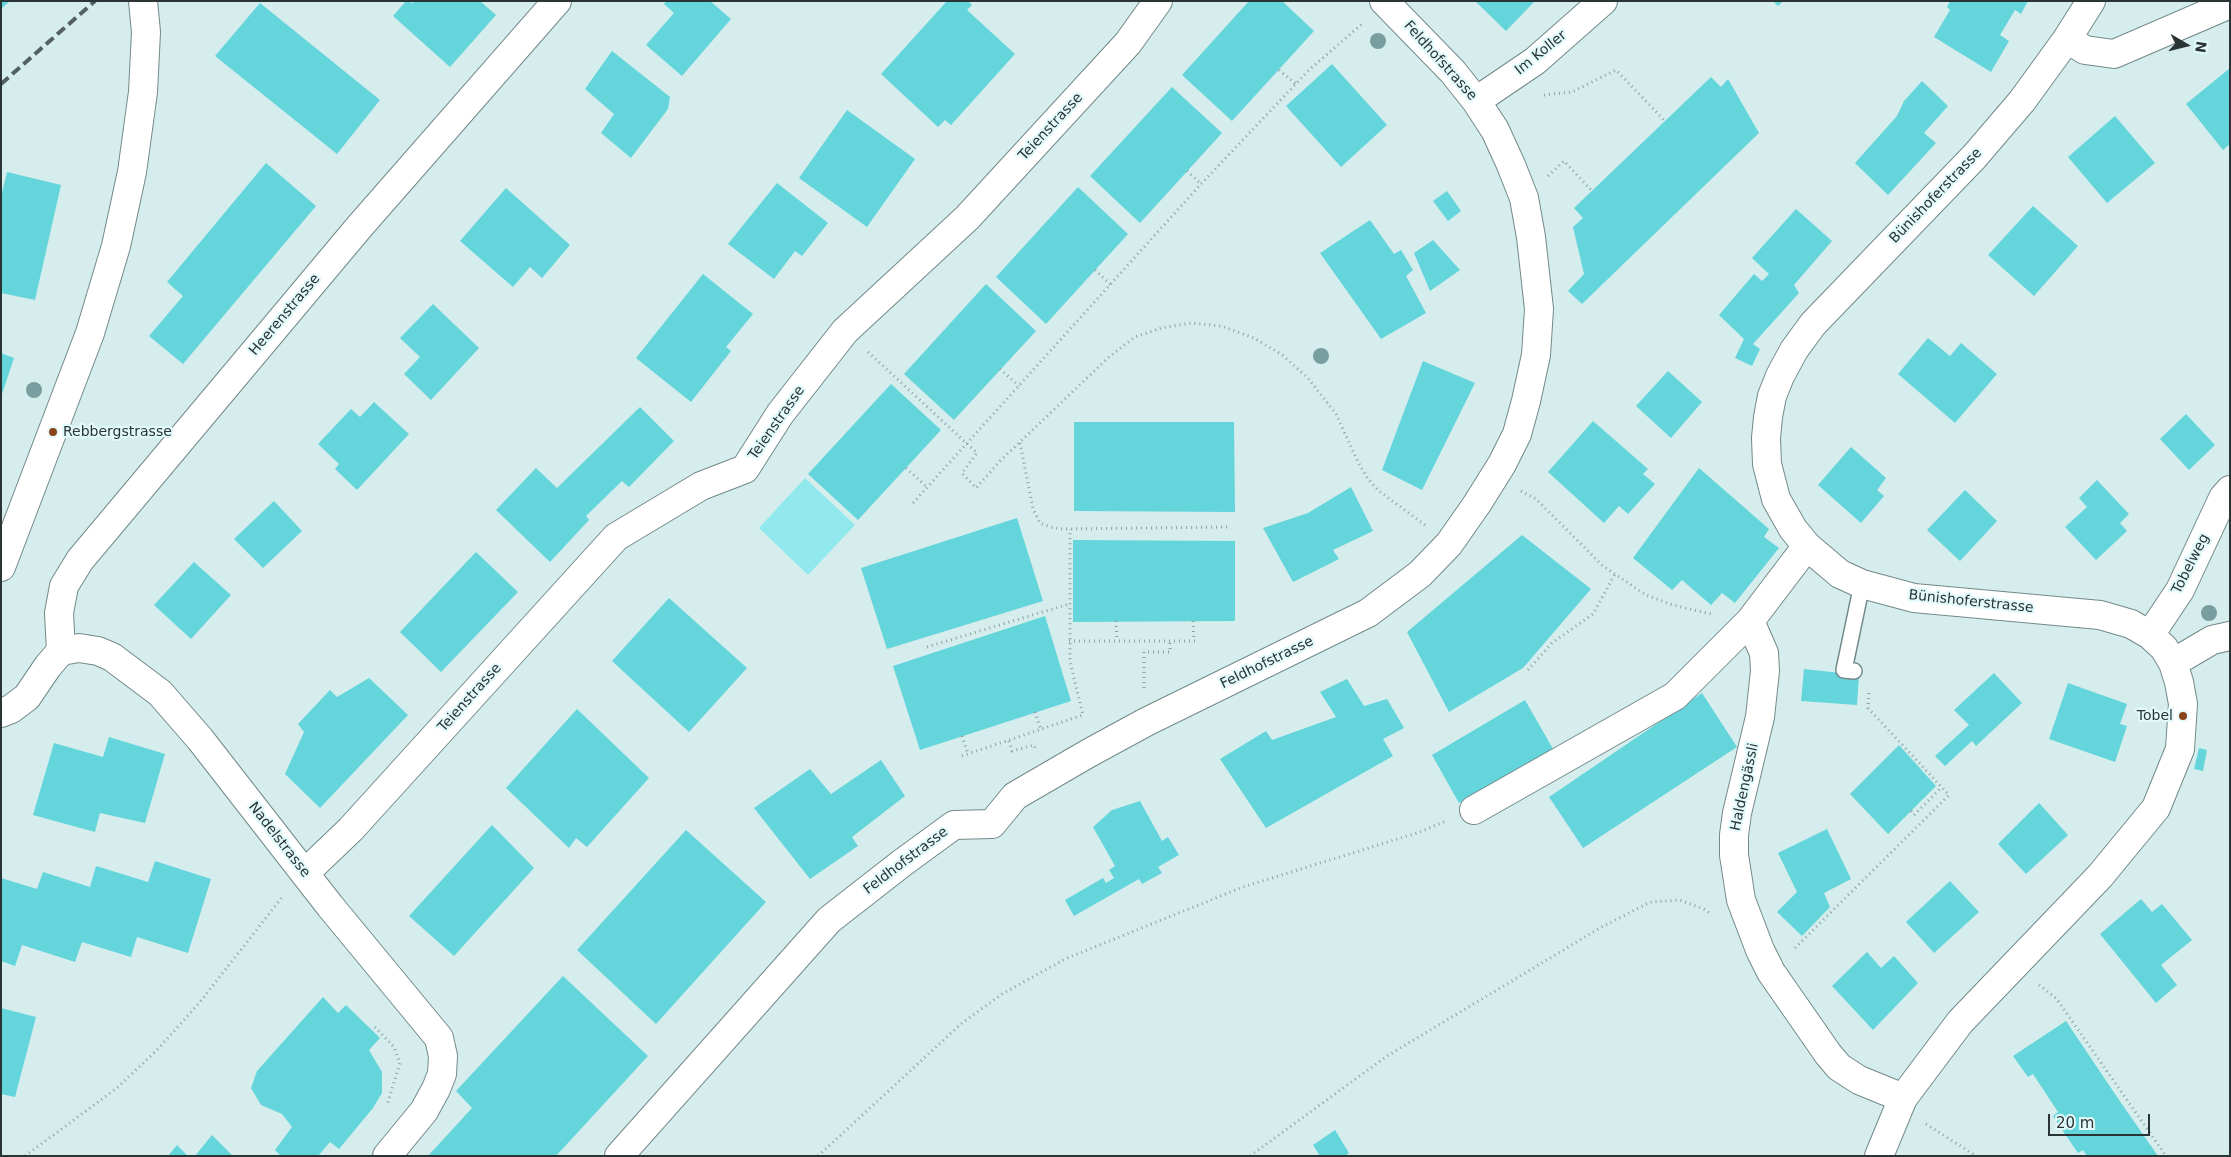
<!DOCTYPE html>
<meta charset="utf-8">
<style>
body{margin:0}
#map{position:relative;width:2231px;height:1157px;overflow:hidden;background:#d5eded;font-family:"DejaVu Sans",sans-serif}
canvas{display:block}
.frame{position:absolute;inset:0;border:2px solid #2b3434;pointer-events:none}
.north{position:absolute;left:2161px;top:20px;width:50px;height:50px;-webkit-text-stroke:4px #e2fafb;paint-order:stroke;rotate:98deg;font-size:14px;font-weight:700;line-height:20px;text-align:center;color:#2b3434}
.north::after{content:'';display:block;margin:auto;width:18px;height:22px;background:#2b3434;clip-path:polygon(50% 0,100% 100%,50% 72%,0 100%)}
.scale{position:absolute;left:2048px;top:1114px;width:102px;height:22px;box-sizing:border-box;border:2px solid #2b3434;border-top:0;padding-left:6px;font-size:15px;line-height:18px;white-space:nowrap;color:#2b3434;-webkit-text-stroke:4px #e2fafb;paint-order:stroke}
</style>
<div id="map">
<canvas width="2231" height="1157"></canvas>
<div class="frame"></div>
<div class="north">N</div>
<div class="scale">20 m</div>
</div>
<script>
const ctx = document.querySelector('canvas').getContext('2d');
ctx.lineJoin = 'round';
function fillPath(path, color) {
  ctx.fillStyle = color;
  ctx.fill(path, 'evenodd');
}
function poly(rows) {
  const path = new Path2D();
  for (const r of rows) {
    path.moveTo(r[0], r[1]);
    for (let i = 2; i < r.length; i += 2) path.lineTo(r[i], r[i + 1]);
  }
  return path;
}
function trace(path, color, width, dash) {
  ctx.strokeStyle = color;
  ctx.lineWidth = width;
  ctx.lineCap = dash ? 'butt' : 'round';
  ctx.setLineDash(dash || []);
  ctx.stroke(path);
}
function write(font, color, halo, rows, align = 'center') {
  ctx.font = font + ' "DejaVu Sans",sans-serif';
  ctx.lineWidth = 4.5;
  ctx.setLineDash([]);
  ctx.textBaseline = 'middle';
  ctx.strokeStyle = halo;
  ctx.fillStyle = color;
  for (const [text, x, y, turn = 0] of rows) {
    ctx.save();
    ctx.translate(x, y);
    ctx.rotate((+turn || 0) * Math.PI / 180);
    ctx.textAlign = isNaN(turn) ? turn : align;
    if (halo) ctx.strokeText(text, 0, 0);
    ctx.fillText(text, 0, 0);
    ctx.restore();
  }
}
fillPath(poly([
 [805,478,855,525,808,575,759,528]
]), '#91e9ed');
fillPath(poly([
 [1,1,10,1,1,9],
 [406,1,413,3,415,1,480,1,496,15,450,67,393,16],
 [666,1,710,1,731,19,682,76,646,45,674,13,664,4],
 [947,1,968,1,972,5,967,10,1015,54,951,125,945,120,938,127,881,74],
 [1249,1,1282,1,1314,31,1232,121,1182,75],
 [1475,1,1535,1,1506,31],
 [1773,1,1783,1,1778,6],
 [1950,1,2028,1,2021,14,2015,10,2000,35,2009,41,1991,72,1934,37,1950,10,1947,7],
 [260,3,380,100,337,154,215,56],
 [612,51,670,97,668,109,631,158,601,133,614,114,585,89],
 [1332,64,1387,125,1341,167,1286,106],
 [2230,68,2230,144,2223,150,2186,104],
 [1711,77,1721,87,1728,79,1759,133,1582,304,1568,291,1584,274,1573,227,1583,218,1574,208],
 [1922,81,1948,106,1924,133,1936,143,1888,195,1855,163,1897,116,1904,101],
 [1172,87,1222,133,1140,223,1090,176],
 [847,110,915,159,867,227,799,178],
 [2115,116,2155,163,2107,203,2068,157],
 [266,163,316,206,183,364,149,336,183,296,167,282],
 [7,172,61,185,35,300,1,293,1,197],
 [777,183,828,223,802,256,795,251,774,279,728,244],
 [1078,187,1128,234,1046,324,996,277],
 [506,188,570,245,542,278,530,267,513,287,460,241],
 [1447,191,1461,211,1448,221,1433,201],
 [2033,206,2078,246,2034,296,1988,255],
 [1796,209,1832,241,1794,285,1799,293,1753,344,1760,349,1752,366,1735,358,1744,339,1719,315,1754,274,1762,281,1769,274,1752,258],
 [1370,220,1394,254,1401,250,1413,270,1406,276,1426,313,1381,339,1320,253],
 [1433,240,1460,270,1430,291,1414,253],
 [703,274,753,314,726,347,731,351,691,402,636,358],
 [986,284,1036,331,954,420,904,374],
 [433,304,479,348,431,400,404,374,420,357,400,338],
 [1928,338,1950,356,1961,343,1997,374,1955,423,1898,374],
 [1,353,14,358,2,394,1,394],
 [1423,361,1475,383,1422,490,1382,470],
 [1668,371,1702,402,1671,438,1636,406],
 [891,384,941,430,858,520,808,474],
 [374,402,409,434,357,490,335,469,339,464,318,444,351,409,360,417],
 [640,407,674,441,629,487,622,481,586,516,589,520,550,562,496,510,536,468,557,488],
 [2186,414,2215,445,2189,470,2160,439],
 [1593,421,1648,469,1643,474,1655,484,1628,514,1619,506,1604,523,1548,472],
 [1074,422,1234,422,1235,512,1074,511],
 [1851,447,1886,478,1877,490,1884,496,1861,523,1818,485],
 [1699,468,1769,529,1764,537,1779,548,1735,603,1722,593,1711,605,1682,580,1672,590,1633,558],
 [2097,480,2129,514,2120,523,2127,531,2096,560,2065,527,2087,507,2079,498],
 [1351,487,1373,531,1333,550,1339,559,1293,582,1263,528,1308,513],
 [1965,490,1997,521,1960,561,1927,530],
 [274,501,302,531,263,568,234,539],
 [1017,518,1043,601,887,649,861,568],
 [1522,535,1591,589,1523,668,1449,712,1407,632],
 [1073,540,1235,541,1235,621,1073,622],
 [476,552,518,592,441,672,400,632],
 [194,562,231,595,191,639,154,605],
 [669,598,747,668,689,732,612,661],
 [1045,616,1071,701,920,750,893,666],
 [1804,669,1859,675,1857,705,1801,701],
 [1994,673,2022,703,1976,746,1972,741,1945,766,1935,756,1969,725,1954,710],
 [369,678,408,715,320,808,285,774,304,732,298,724,330,690,337,697],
 [1347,679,1364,706,1387,699,1404,728,1383,739,1393,756,1266,828,1220,759,1266,731,1272,740,1336,717,1320,692],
 [2068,683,2127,704,2120,724,2127,726,2115,762,2049,739],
 [1702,693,1737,747,1583,848,1549,797],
 [1525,700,1553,749,1459,803,1432,755],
 [577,709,649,778,587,847,576,838,569,848,506,788],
 [109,737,165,754,145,823,100,813,95,832,33,815,54,743,103,757],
 [1899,745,1936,786,1888,834,1850,794],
 [2199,748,2207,750,2203,771,2194,769],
 [881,760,905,796,852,837,858,846,810,879,754,808,810,769,831,794],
 [1140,801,1162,841,1168,837,1179,855,1158,867,1162,873,1142,884,1139,879,1074,916,1065,900,1103,878,1106,883,1114,878,1109,870,1115,866,1093,827,1112,810],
 [2039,803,2068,835,2026,874,1998,844],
 [492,825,534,868,454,956,409,916],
 [1827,829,1851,879,1824,893,1830,907,1802,936,1777,912,1797,892,1778,853],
 [686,830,766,902,656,1024,577,950],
 [155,861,211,879,188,953,137,937,131,957,82,942,75,962,22,945,15,966,1,961,1,878,37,889,43,872,90,887,96,866,148,882],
 [1950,881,1979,912,1934,953,1906,922],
 [2141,899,2152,912,2162,904,2192,940,2161,965,2177,985,2156,1003,2100,934],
 [1867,952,1881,968,1894,956,1918,983,1873,1030,1832,986],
 [563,976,648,1056,556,1156,428,1156,472,1108,456,1091],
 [323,997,338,1013,346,1005,380,1038,369,1050,382,1072,382,1093,373,1108,339,1149,330,1142,318,1156,281,1156,275,1150,292,1127,282,1114,261,1105,251,1088,257,1071],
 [1,1008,36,1017,15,1097,1,1094],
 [2066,1021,2117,1097,2158,1156,2087,1156,2083,1150,2078,1153,2065,1134,2053,1116,2058,1112,2033,1074,2028,1077,2013,1056],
 [1335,1130,1349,1153,1345,1156,1320,1156,1313,1145],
 [212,1135,233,1156,195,1156],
 [177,1145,188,1156,168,1156]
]), '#64d5db');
const service = poly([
 [1854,671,1844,670,1862,584]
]);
const minor = poly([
 [2067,39,2085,50,2114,54,2230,4],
 [1476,101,1535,61,1603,1],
 [1,567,90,333,116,246,132,172,143,92,146,32,143,1],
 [1750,621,1764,653,1765,671,1760,717,1737,813,1734,835,1734,855,1741,900,1760,950,1771,972,1828,1054,1839,1067,1859,1080,1903,1098],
 [2150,635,2180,590,2223,498,2230,490],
 [61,651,59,613,64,586,80,560,360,226,557,1],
 [2173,663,2212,640,2230,636],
 [1,713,11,709,27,697,48,666,61,651,79,648,98,651,112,657,160,693,200,739,330,906,439,1038,443,1056,442,1074,436,1089,424,1111,387,1156],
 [1474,810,1675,696,1750,621,1807,546],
 [305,873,351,829,616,537,701,486,745,469,780,414,845,331,967,218,1128,43,1158,1],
 [619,1156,829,920,902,863,954,825,992,824,1015,796,1089,753,1146,722,1368,613,1420,574,1449,544,1477,504,1502,464,1517,434,1526,401,1536,355,1539,309,1531,237,1524,198,1511,165,1495,130,1476,101,1453,72,1384,1],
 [1879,1156,1903,1098,1960,1022,2100,876,2156,808,2180,749,2183,704,2179,682,2173,663,2164,648,2150,635,2131,624,2100,615,1914,598,1862,584,1840,574,1807,546,1793,529,1776,499,1767,464,1766,438,1768,417,1772,396,1780,376,1794,350,1813,324,1974,157,2022,101,2067,39,2091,1]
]);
trace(service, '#73898a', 18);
trace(minor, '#73898a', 30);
trace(poly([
 [1279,70,1296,84],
 [1544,95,1572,92,1616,70,1665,121],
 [1187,171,1201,184],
 [1548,176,1564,161,1592,191],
 [1095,270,1111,285],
 [868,352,977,453,962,473,976,488,1000,461,1109,357,1135,337,1161,328,1191,323,1221,326,1254,338,1281,354,1307,377,1336,414,1358,462,1368,479,1379,491,1425,525],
 [1000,369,1019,386],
 [1020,443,1033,509,1040,523,1050,527,1061,529,1229,527],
 [906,468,927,487],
 [1521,491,1536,499,1603,566,1646,595,1673,605,1711,614],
 [913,503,1201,184,1309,70,1362,24],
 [1116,621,1117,641],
 [1193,621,1194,641],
 [1069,641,1198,641],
 [927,647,1069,604],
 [1528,670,1552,643,1593,614,1615,574],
 [1144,688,1144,652,1170,652,1170,641],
 [1035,712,1041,730],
 [962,736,968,754],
 [1009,741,1012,751,1034,745,1035,748],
 [962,756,1083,715,1070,662,1070,529],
 [1911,811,1914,815,1942,787],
 [1795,948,1949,795,1868,708,1869,692],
 [2039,985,2056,998,2166,1156],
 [375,1027,394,1047,400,1063,387,1105],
 [1926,1124,1976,1156],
 [25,1156,117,1088,159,1048,200,1002,283,896],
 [818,1156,962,1023,1002,994,1065,959,1243,887,1420,832,1446,821],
 [1250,1156,1387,1056,1600,928,1650,902,1680,900,1706,910,1711,915]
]), '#8ea0a0', 3, [1, 4]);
trace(service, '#fff', 15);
trace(minor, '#fff', 28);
trace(poly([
 [1,84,95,1]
]), '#556161', 4, [10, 5]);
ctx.fillStyle = '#789e9f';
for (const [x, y] of [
 [1378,41],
 [1321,356],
 [34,390],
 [2209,613]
]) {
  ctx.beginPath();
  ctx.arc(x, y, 8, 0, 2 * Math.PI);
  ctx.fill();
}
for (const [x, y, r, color] of [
 [53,432,5,"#894519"],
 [2183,716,5,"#894519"]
]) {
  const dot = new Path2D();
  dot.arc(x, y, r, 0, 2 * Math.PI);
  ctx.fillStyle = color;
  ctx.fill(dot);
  trace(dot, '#e2fafb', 2);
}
write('14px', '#2b3434', '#e2fafb', [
 ["Im Koller",1541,53,-39],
 ["Feldhofstrasse",1440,61,48],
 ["Teienstrasse",1051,127,-47],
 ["Bünishoferstrasse",1936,196,-46],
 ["Heerenstrasse",285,315,-50],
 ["Teienstrasse",777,423,-55],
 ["Tobelweg",2191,564,-63],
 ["Bünishoferstrasse",1971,602,6],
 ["Feldhofstrasse",1267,663,-26],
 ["Teienstrasse",470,698,-48],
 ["Haldengässli",1745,787,-78],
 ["Nadelstrasse",279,840,52],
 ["Feldhofstrasse",906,861,-37]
]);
write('14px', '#2b3434', '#e2fafb', [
 ["Rebbergstrasse",63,432],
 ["Tobel",2173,716,"right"]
], 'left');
</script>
